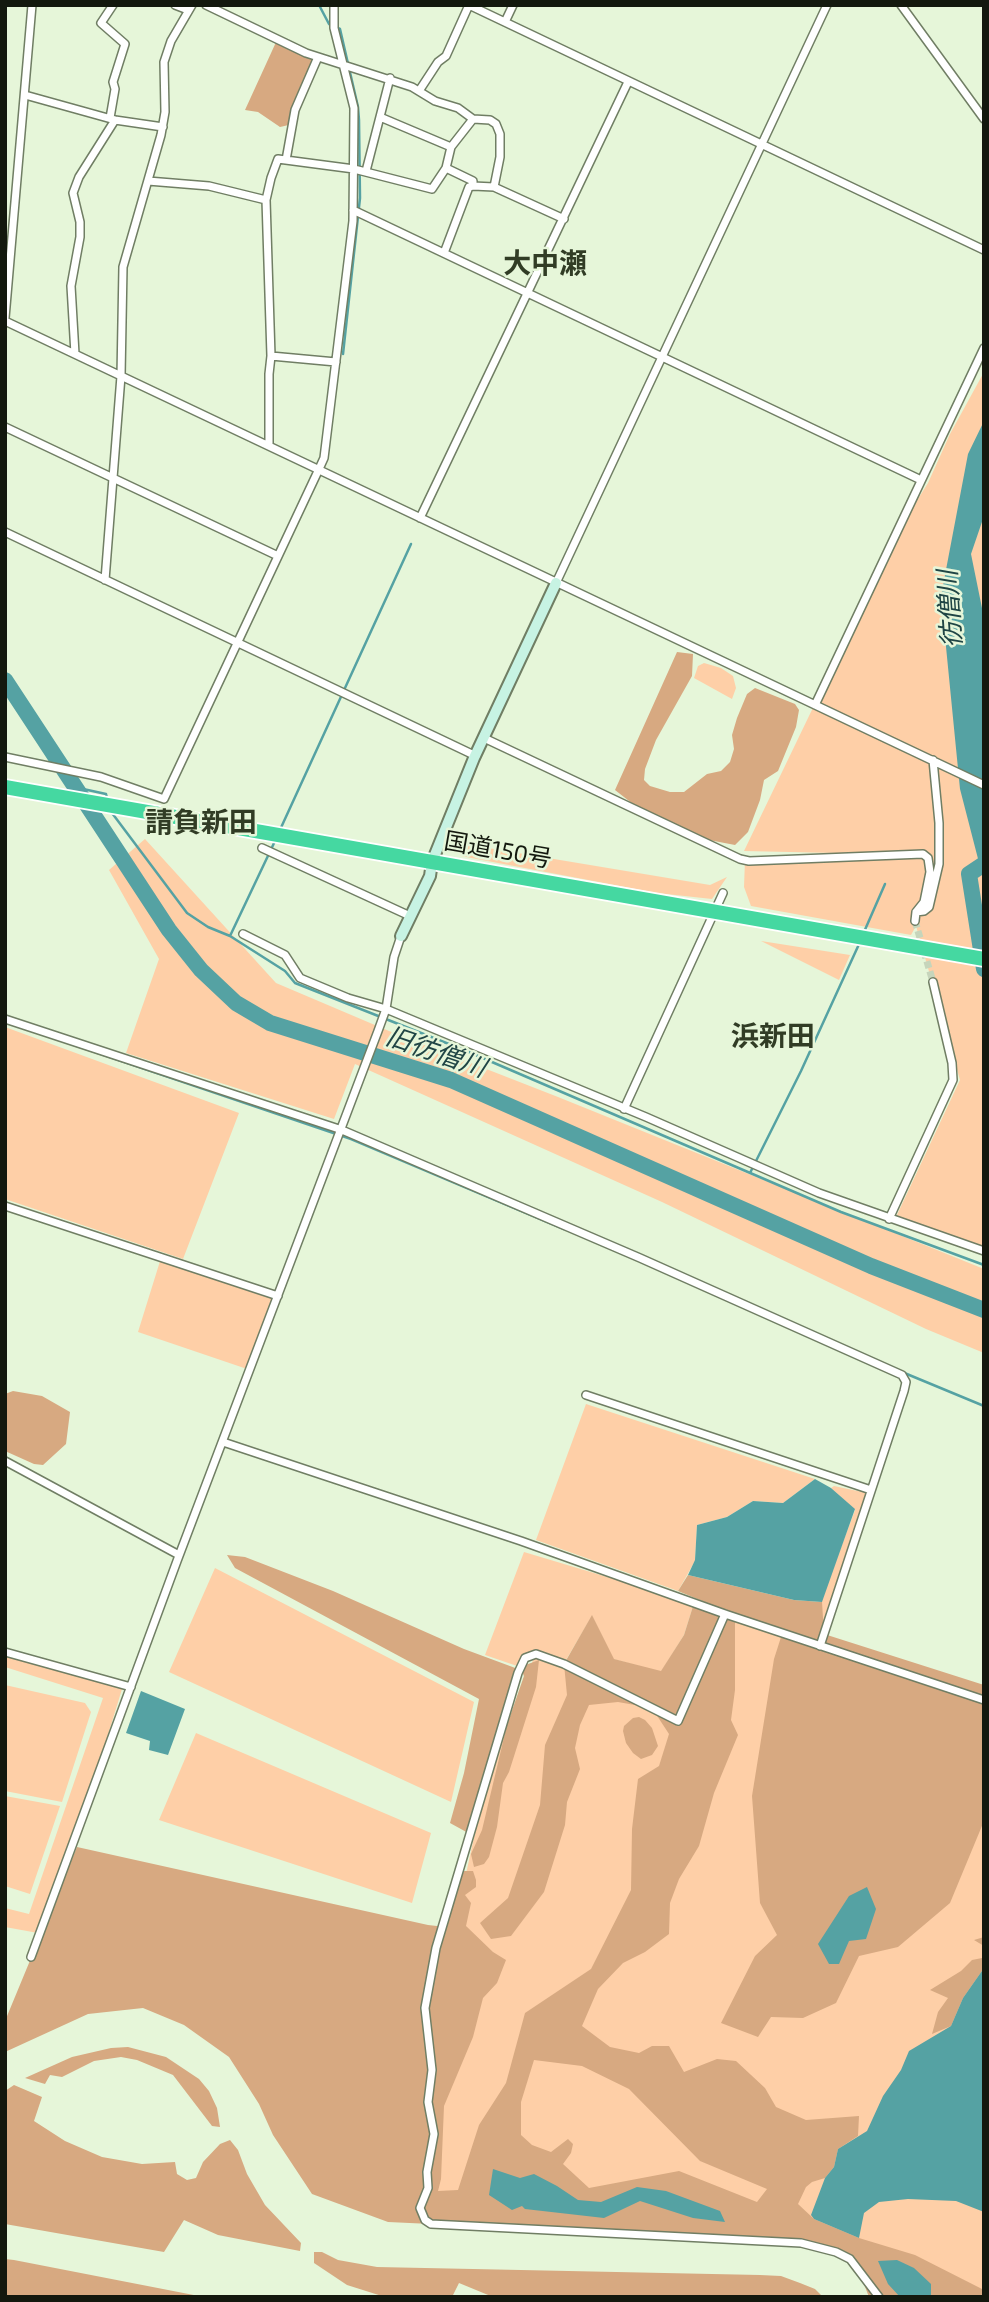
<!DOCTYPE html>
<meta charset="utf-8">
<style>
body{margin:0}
#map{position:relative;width:989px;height:2302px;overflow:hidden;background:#e6f6d9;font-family:"Exo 2",sans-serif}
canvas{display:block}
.frame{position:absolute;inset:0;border:7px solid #13180e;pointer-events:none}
</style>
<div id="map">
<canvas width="989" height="2302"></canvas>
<div class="frame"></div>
</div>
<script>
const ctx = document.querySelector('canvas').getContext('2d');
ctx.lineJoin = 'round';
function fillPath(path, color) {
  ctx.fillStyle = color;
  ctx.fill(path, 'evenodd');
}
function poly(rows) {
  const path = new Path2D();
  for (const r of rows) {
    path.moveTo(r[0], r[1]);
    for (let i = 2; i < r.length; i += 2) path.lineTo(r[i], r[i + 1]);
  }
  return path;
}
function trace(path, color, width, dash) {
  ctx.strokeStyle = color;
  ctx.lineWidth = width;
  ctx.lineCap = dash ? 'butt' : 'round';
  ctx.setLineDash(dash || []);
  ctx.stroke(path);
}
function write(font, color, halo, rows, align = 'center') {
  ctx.font = font + ' "Exo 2","Noto Sans JP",sans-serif';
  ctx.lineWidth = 5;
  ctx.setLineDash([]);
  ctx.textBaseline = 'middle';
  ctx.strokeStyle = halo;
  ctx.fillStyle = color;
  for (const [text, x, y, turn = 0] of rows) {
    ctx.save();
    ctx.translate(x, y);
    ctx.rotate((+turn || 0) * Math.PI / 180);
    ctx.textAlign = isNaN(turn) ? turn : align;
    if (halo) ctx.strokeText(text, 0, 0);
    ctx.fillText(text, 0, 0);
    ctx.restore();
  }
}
fillPath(poly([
 [984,372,984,1251,896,1217,960,1080,916,926,911,935,751,906,744,887,745,860,926,858,927,855,744,851,899,529,928,483,950,434],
 [704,663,721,668,733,676,736,688,732,699,694,678,698,666],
 [145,839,276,983,389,1031,558,1097,984,1269,984,1353,926,1329,662,1202,355,1064,334,1119,126,1053,159,959,109,870],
 [452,842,710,885,727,877,712,899,657,893,461,856],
 [761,941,850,955,839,980],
 [5,1027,239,1113,183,1259,5,1199],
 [161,1258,278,1296,250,1370,138,1332],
 [586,1404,815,1479,783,1503,753,1501,727,1517,697,1525,695,1561,678,1591,536,1540],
 [834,1486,867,1493,824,1634,819,1606,855,1510,831,1488],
 [524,1552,694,1603,684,1635,661,1672,613,1659,592,1616,563,1665,671,1708,707,1608,984,1693,984,2297,831,2236,431,2224,434,2020,487,1778,535,1655,525,1658,520,1667,485,1655],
 [215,1568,474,1702,451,1802,169,1672],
 [5,1655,122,1689,86,1807,38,1933,5,1927,5,1908,29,1914,103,1698,5,1667],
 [5,1685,85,1703,91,1712,62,1802,5,1791],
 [196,1733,431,1833,412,1903,159,1820],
 [5,1796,60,1806,30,1894,5,1886]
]), '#fecfa7');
fillPath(poly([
 [277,40,316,59,293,124,280,127,258,112,245,110],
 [677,652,693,654,692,676,656,740,645,769,644,780,650,786,670,792,684,792,707,774,721,771,730,762,734,749,732,735,737,718,747,694,755,688,795,704,799,710,796,727,778,771,764,780,760,800,748,832,735,845,709,840,647,815,615,790],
 [13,1391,42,1396,70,1412,66,1444,43,1465,34,1464,5,1451,5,1394],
 [227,1555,245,1557,333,1591,464,1649,518,1669,470,1834,450,1823,464,1773,479,1699,235,1568],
 [688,1575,794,1600,822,1602,824,1634,984,1685,984,1821,950,1903,898,1947,859,1956,836,2003,803,2018,771,2017,758,2037,721,2023,755,1956,777,1935,760,1903,752,1796,774,1659,782,1634,678,1591],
 [694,1603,735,1618,735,1690,731,1720,738,1735,714,1793,699,1846,679,1879,670,1903,669,1934,645,1952,623,1963,598,1989,582,2026,610,2047,639,2053,652,2046,669,2046,684,2072,717,2059,736,2061,765,2088,776,2107,806,2120,859,2116,858,2136,838,2149,834,2167,825,2178,812,2182,806,2187,798,2204,814,2219,859,2238,915,2255,984,2290,984,2297,869,2297,853,2256,817,2247,634,2231,457,2223,431,2224,388,2222,312,2194,273,2135,259,2104,229,2057,184,2025,143,2008,88,2014,5,2052,5,2021,77,1847,428,1925,446,1927,460,1879,464,1871,473,1871,476,1880,476,1887,465,1895,471,1903,466,1926,493,1952,506,1960,497,1983,483,1998,473,2037,444,2106,441,2179,438,2191,458,2190,479,2125,506,2083,525,2013,591,1969,631,1890,632,1829,638,1779,659,1766,669,1734,652,1708,618,1702,589,1705,580,1725,575,1748,580,1769,567,1802,565,1825,544,1892,511,1936,491,1939,480,1923,508,1898,540,1805,545,1745,567,1695,564,1664,592,1615,614,1659,661,1671,684,1635],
 [534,2060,582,2066,629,2089,700,2161,767,2189,757,2202,679,2171,589,2188,563,2164,571,2153,573,2144,568,2139,551,2152,532,2145,521,2135,521,2102],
 [539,1660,536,1687,509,1772,503,1783,497,1827,489,1857,484,1864,474,1867,471,1854,482,1830,507,1725,524,1676,520,1667],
 [639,1717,645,1720,652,1728,658,1746,652,1755,641,1759,633,1753,626,1743,623,1731,624,1726,633,1718],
 [984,1937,984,1968,963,1998,951,2026,932,2034,938,2012,948,1998,930,1990,961,1971,972,1960,982,1958,984,1946,974,1940],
 [128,2047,166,2057,199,2079,209,2091,217,2108,220,2127,212,2126,173,2075,137,2060,121,2057,94,2061,62,2077,50,2075,45,2084,25,2078,72,2057,111,2048],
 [14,2085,42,2097,34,2121,65,2141,102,2157,142,2164,175,2162,177,2174,187,2180,196,2178,203,2162,220,2144,230,2140,238,2150,247,2174,265,2205,301,2243,300,2251,218,2235,184,2220,164,2252,5,2224,5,2091],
 [314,2252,322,2252,338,2260,377,2267,760,2275,781,2276,800,2283,815,2289,823,2297,493,2297,459,2283,452,2297,385,2297,347,2285,314,2263],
 [5,2259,14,2260,204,2297,5,2297]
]), '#d7a981');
fillPath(poly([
 [984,421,984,516,971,554,984,618,984,882,960,789,941,596,968,454],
 [815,1479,831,1488,855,1509,822,1602,794,1600,688,1575,695,1560,697,1525,727,1517,753,1501,783,1503],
 [141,1691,185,1709,168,1755,149,1750,150,1741,126,1733],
 [867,1887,876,1909,866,1939,849,1941,839,1964,829,1964,818,1944,849,1896],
 [984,1968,984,2212,956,2201,908,2199,879,2202,864,2213,859,2238,814,2219,811,2215,825,2178,834,2167,838,2149,867,2131,883,2096,901,2070,909,2051,951,2026,963,1998],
 [493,2169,520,2178,534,2174,557,2186,578,2200,601,2202,637,2187,666,2191,720,2211,725,2222,693,2218,640,2201,604,2218,525,2209,522,2206,512,2210,489,2195],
 [897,2260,914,2268,931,2284,931,2297,900,2297,888,2284,878,2261]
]), '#55a2a3');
trace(poly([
 [319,5,329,24,340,29,358,107,359,120,360,198,343,354],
 [74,787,106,794,107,799],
 [109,809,187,913,208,927,230,936,285,971,295,983,464,1050,841,1212,984,1265],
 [279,832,411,544],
 [864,932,885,884],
 [230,936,275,841],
 [39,1033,351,1139,564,1229],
 [750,1173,801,1071,860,942],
 [902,1372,984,1406]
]), '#55a2a3', 2.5);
trace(poly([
 [5,680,169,930,201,970,236,1003,270,1023,451,1080,871,1266,984,1310],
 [984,864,969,874,984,969]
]), '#55a2a3', 16);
trace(poly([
 [915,921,933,982]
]), '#c6d5bb', 7, [7, 3.5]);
const street = poly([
 [175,5,188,10],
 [206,5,306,53,412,87,435,101,458,108,473,119,490,120,496,124,500,134,500,157,494,187],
 [469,5,984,250],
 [901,5,984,119],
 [505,22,513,5],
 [419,91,438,62,446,56,469,5],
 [25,95,115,120,163,127],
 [110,118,115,89,113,82,125,44,101,23,113,5],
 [451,147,473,119],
 [286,160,295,110,318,57],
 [446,168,473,181,473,186],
 [366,171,390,78],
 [148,181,209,186,266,200],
 [353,210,921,480],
 [444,253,469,187,473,186,494,187,564,219],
 [5,318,32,5],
 [5,321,984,785],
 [75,354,71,286,80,237,80,222,73,193,79,177,115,120],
 [271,356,336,362],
 [5,427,278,556],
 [269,445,269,374,271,356,266,200,271,178,278,159,354,169,432,189,446,168,451,147,380,117],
 [420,518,628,82],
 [5,532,476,756],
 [105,580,121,376,123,267,161,135,165,112,164,62,171,41,192,5],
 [556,583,827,5],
 [815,705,984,348],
 [484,738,740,859,749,861,923,854,928,858,930,872,924,902,916,912,915,921],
 [5,757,101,777,164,799,319,469,324,458,353,221,354,108,334,28,334,5],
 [262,848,410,916],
 [916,912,924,911,929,907,939,864,939,823,933,760],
 [243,934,285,955,300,978,348,998,386,1009,646,1117,819,1193,984,1251],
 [5,1019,342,1130,640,1258,902,1375,906,1382,904,1391,820,1646],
 [624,1109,723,893],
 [5,1206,278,1296],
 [889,1219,953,1080,952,1063,933,982],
 [586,1395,871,1490],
 [223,1442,521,1541,725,1614,984,1700],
 [5,1461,179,1555],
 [725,1614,678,1721,564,1664,536,1654,525,1658,518,1673,436,1948,425,2008,432,2070,428,2102,434,2134,427,2172,428,2188,420,2208,425,2220,431,2224,801,2243,836,2252,850,2259,879,2297],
 [5,1652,131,1687],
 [31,1957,177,1561,378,1031,386,1009,394,957,401,936]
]);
const secondary = poly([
 [401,936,430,876,432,862,474,758,556,583]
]);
const highway = poly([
 [5,787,984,959]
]);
trace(street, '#707e64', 10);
trace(secondary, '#707e64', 14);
trace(highway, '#fff', 18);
trace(street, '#fff', 7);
trace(secondary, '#c7f3e3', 10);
trace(highway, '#45d8a1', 14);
write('24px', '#13180e', '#e6f6d9', [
 ["国道150号",498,850,10]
]);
write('italic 26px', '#204545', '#e6f6d9', [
 ["彷僧川",950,609,-94],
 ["旧彷僧川",436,1052,19]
]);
write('bold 28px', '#313c25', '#e6f6d9', [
 ["大中瀬",545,264],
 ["請負新田",201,823],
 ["浜新田",773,1037]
]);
</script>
